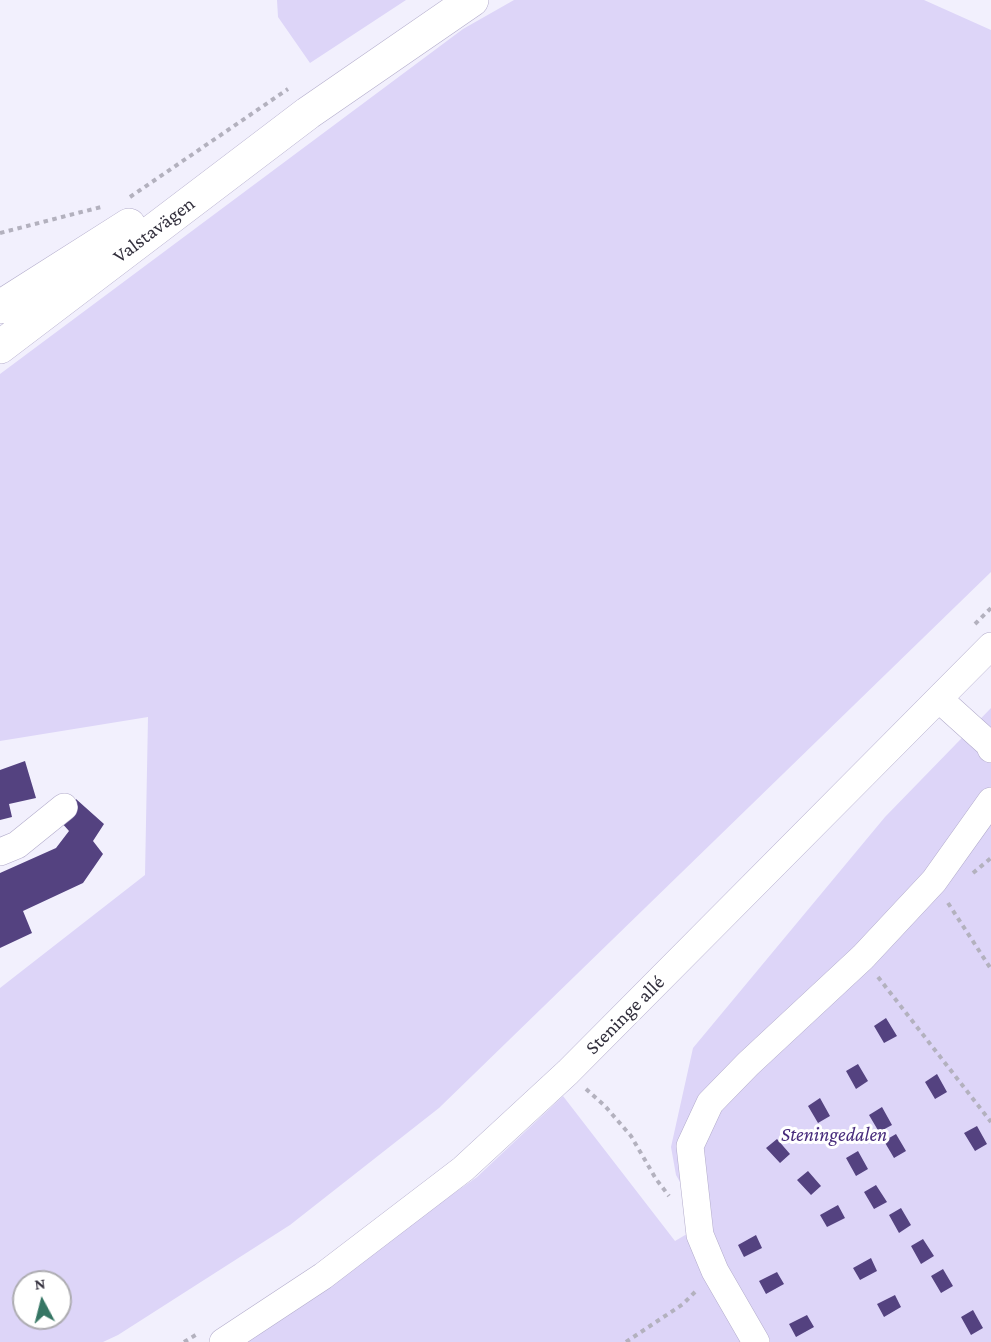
<!DOCTYPE html>
<meta charset="utf-8">
<style>
body{margin:0}
#map{position:relative;width:991px;height:1342px;overflow:hidden;background:#f2f0fd;font-family:"Crimson Pro",serif}
canvas{display:block}
.north{position:absolute;left:12px;top:1270px;width:60px;height:60px;box-sizing:border-box;background:#fff;border:2px solid #adacb1;border-radius:50%;rotate:353deg;font-size:16px;font-weight:700;line-height:24px;text-align:center;color:#33303d}
.north::after{content:'';display:block;margin:auto;width:21px;height:27px;background:#367664;clip-path:polygon(50% 0,100% 100%,50% 72%,0 100%)}
</style>
<div id="map">
<canvas width="991" height="1342"></canvas>
<div class="north">N</div>
</div>
<script>
const ctx = document.querySelector('canvas').getContext('2d');
ctx.lineJoin = 'round';
function fillPath(path, color) {
  ctx.fillStyle = color;
  ctx.fill(path, 'evenodd');
}
function poly(rows) {
  const path = new Path2D();
  for (const r of rows) {
    path.moveTo(r[0], r[1]);
    for (let i = 2; i < r.length; i += 2) path.lineTo(r[i], r[i + 1]);
  }
  return path;
}
function trace(path, color, width, dash) {
  ctx.strokeStyle = color;
  ctx.lineWidth = width;
  ctx.lineCap = dash ? 'butt' : 'round';
  ctx.setLineDash(dash || []);
  ctx.stroke(path);
}
function write(font, color, halo, rows, align = 'center') {
  ctx.font = font + ' "Crimson Pro",serif';
  ctx.lineWidth = 6;
  ctx.setLineDash([]);
  ctx.textBaseline = 'middle';
  ctx.strokeStyle = halo;
  ctx.fillStyle = color;
  for (const [text, x, y, turn = 0] of rows) {
    ctx.save();
    ctx.translate(x, y);
    ctx.rotate((+turn || 0) * Math.PI / 180);
    ctx.textAlign = isNaN(turn) ? turn : align;
    if (halo) ctx.strokeText(text, 0, 0);
    ctx.fillText(text, 0, 0);
    ctx.restore();
  }
}
fillPath(poly([
 [277,0,406,0,310,63,278,17],
 [514,0,924,0,991,30,991,572,439,1108,290,1225,118,1335,103,1342,0,1342,0,988,145,875,148,717,0,741,0,374,463,29],
 [24,1282,60,1282,60,1318,24,1318],
 [991,708,991,1342,242,1342,477,1177,563,1096,675,1241,704,1224,676,1175,671,1147,693,1048,885,817]
]), '#ddd5f8');
fillPath(poly([
 [25,761,36,798,9,804,12,817,0,820,0,770],
 [76,799,104,824,93,841,103,854,83,883,23,911,32,933,0,948,0,873,56,848,69,831,61,822],
 [886,1018,897,1036,884,1043,874,1026],
 [858,1064,868,1081,856,1089,846,1071],
 [937,1074,947,1092,935,1099,925,1082],
 [820,1098,830,1116,818,1123,808,1106],
 [882,1107,892,1125,879,1132,869,1115],
 [977,1126,987,1144,975,1151,964,1133],
 [896,1134,906,1151,894,1158,884,1141],
 [777,1139,790,1154,780,1163,766,1148],
 [858,1151,868,1169,856,1176,846,1158],
 [808,1171,821,1186,811,1195,797,1180],
 [876,1185,887,1202,874,1209,864,1192],
 [838,1205,845,1218,827,1227,820,1215],
 [901,1208,911,1225,899,1233,889,1215],
 [756,1235,762,1248,744,1257,738,1245],
 [923,1239,934,1256,921,1264,911,1246],
 [871,1258,877,1271,860,1280,853,1268],
 [943,1269,953,1286,941,1293,931,1276],
 [777,1272,784,1284,766,1294,759,1281],
 [895,1295,901,1307,884,1317,877,1304],
 [973,1310,983,1328,971,1335,961,1317],
 [807,1315,814,1327,796,1337,789,1324]
]), '#544280');
const minor = poly([
 [939,699,989,744,991,749],
 [0,852,17,845,64,807],
 [223,1342,323,1276,463,1169,568,1072,991,646],
 [756,1342,715,1271,700,1235,690,1146,710,1103,748,1064,863,957,934,881,991,801]
]);
const tertiary = poly([
 [0,307,129,225],
 [0,347,308,113,472,0]
]);
trace(minor, '#b2abcb', 28);
trace(tertiary, '#b2abcb', 34);
trace(poly([
 [130,197,288,89],
 [0,233,101,207],
 [975,624,991,608],
 [973,873,991,858],
 [948,903,991,969],
 [878,977,991,1122],
 [586,1089,605,1106,631,1136,656,1179,669,1196],
 [184,1342,199,1333],
 [626,1342,683,1304,696,1291]
]), '#b3b1be', 4, [4.5, 4.5]);
trace(minor, '#fff', 27);
trace(tertiary, '#fff', 33);
write('20px', '#33303d', '#fff', [
 ["Valstavägen",154,230,-37],
 ["Steninge allé",625,1015,-45]
]);
write('italic 20px', '#472b7b', '#fff', [
 ["Steningedalen",834,1135]
]);
</script>
